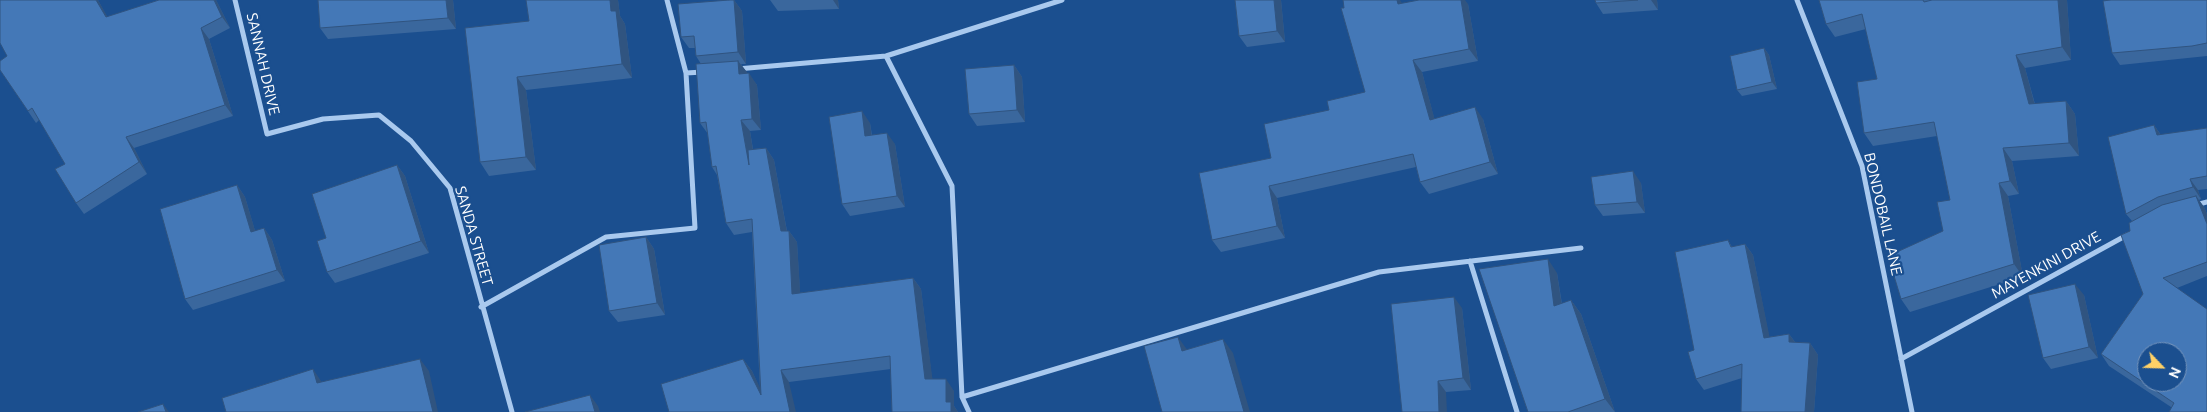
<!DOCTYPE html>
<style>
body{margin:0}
#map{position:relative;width:2207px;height:412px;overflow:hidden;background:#1b4f8f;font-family:Ubuntu,sans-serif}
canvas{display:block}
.north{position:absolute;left:2137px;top:342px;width:50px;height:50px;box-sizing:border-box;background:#1b4f8f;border:1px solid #7695bc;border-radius:50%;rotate:114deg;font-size:14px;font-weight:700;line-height:20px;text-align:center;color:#fff}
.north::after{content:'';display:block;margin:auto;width:18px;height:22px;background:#ffd166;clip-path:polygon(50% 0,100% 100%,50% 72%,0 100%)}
</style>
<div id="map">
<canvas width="2207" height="412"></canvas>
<div class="north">N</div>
</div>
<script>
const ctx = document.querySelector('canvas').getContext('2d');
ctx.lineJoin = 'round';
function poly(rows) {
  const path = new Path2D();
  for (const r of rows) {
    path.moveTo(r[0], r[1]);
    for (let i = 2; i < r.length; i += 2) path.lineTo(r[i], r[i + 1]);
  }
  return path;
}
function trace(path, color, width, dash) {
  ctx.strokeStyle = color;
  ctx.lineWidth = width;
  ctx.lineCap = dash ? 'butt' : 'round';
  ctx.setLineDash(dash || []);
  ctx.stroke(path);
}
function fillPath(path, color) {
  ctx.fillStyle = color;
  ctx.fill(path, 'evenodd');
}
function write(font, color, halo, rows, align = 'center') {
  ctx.font = font + ' Ubuntu,sans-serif';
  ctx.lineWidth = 4.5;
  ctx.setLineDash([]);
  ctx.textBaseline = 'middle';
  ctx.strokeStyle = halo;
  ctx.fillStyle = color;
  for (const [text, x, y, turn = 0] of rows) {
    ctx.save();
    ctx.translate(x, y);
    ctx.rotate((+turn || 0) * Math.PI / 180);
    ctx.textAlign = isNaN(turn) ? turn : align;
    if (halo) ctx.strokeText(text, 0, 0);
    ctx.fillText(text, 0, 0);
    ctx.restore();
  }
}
trace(poly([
 [235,0,267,134,323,119,379,115,411,141,450,188,512,412],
 [1797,0,1862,166,1912,412],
 [886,56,952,186,962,397,1379,272,1581,248],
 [737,69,886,56,1062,0],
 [686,73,703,72],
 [2196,205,2207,202],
 [1470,261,1517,412],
 [481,307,606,237,695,228,686,73,667,0],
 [1901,359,2127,235],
 [962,397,969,412]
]), '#a9c9ee', 5);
fillPath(poly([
 [0,0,98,0,107,17,159,0,216,0,230,28,209,39,233,116,134,148,147,174,84,214,76,203,65,164,39,120,36,123,0,70,7,56],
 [318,0,453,0,456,29,328,39,320,28],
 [618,0,620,16,625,24,632,78,526,90,536,170,489,176,480,162,529,21],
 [734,0,742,11,746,64,741,64,747,73,757,85,761,130,750,131,753,149,766,148,774,160,787,231,789,231,797,242,800,293,913,278,921,289,932,379,954,391,954,406,958,412,892,412,891,369,789,382,669,412,743,359,752,371,760,389,752,232,734,235,726,223,717,175,712,167,708,134,700,123,701,64,696,56,695,48,689,48,681,37],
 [770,0,838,0,839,9,778,11],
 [1235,0,1281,0,1285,42,1247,47,1239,36],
 [1595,0,1657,0,1658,10,1603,14,1596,3],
 [1819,0,1929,0,1929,1,2067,0,2071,60,2025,68,2035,104,2066,101,2075,114,2079,156,2012,161,2019,194,2008,196,2023,277,1910,312,1901,299,1943,231,1950,200,1937,136,1873,146,1864,133,1877,79,1866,29,1835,37,1826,24],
 [2207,0,2207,56,2120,65,2112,53],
 [1402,3,1468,4,1478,61,1422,72,1434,118,1483,119,1498,174,1429,194,1420,182,1416,167,1277,198,1285,238,1221,252,1212,240,1271,158,1329,110,1365,92],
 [1764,48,1769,55,1777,89,1742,96,1737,90],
 [1014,65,1022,77,1025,122,977,126,969,114],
 [870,123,872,135,895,144,905,207,850,216,842,204],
 [2154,125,2161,135,2207,128,2207,189,2198,190,2201,199,2199,200,2204,207,2207,214,2207,276,2177,288,2207,412,2171,407,2109,366,2101,354,2143,294,2130,231,2132,221,2126,214],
 [397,165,405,176,429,253,335,283,327,272,326,238],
 [1641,183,1645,213,1603,216,1595,205],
 [237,185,245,197,255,231,264,228,272,240,285,281,193,310,185,299],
 [646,237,654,249,665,315,618,322,609,311],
 [1728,240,1732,247,1745,244,1753,255,1769,337,1789,334,1795,342,1810,343,1818,355,1814,412,1741,412,1742,378,1704,390,1696,379,1694,350],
 [1557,273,1562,304,1571,300,1581,314,1615,412,1528,412],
 [2084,295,2098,358,2051,369,2043,358],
 [1462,308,1471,390,1446,392,1402,412]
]), '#3a679d');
fillPath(poly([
 [96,0,98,0,114,28,106,17],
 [214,0,216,0,230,28,222,17],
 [446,0,453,0,456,29,448,18],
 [610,0,618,0,620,16,625,24,632,78,622,64,611,11],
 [734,0,742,11,746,64,738,52],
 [833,0,838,0,839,9],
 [1274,0,1281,0,1285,42,1277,31],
 [1397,0,1400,0,1403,5,1398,4],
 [1461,0,1465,0,1468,4,1478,61,1469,49],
 [1651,0,1657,0,1658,10],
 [2058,0,2067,0,2071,60,2062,47],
 [201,28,209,39,233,116,225,105],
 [1764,48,1769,55,1777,89,1772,82],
 [2016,55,2025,68,2038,117,2029,104],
 [1413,60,1422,72,1438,132,1430,120],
 [738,61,747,72,747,85,739,74],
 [1014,65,1022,77,1025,122,1017,110],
 [749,73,757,85,761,130,752,119],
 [517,77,526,90,536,170,526,157],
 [2066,101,2075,114,2079,156,2069,143],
 [1475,107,1483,119,1498,174,1490,162],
 [862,111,870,123,873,148,865,136],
 [741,120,750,131,757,177,749,165],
 [2154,125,2162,137,2157,135],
 [887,133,895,144,905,207,897,196],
 [126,137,134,148,147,174,139,162],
 [766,148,774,160,789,243,781,231],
 [2003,148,2012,161,2019,194,2010,181],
 [397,165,405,176,429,253,421,241],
 [1633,171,1641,183,1645,213,1637,202],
 [2190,179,2198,190,2201,199,2193,187],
 [1999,183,2008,196,2023,277,2014,264],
 [237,185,245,197,259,244,251,232],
 [1269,186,1277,198,1285,238,1277,226],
 [2196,196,2204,207,2207,214,2207,224],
 [264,228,272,240,285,281,277,270],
 [789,231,797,242,801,305,792,294],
 [646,237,654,249,665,315,657,303],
 [1745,244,1753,255,1772,349,1764,338],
 [1548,259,1557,273,1564,320,1554,306],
 [913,278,921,289,934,391,925,379],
 [2075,284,2084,295,2098,358,2089,347],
 [1454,297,1462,308,1471,390,1463,378],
 [1571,300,1581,314,1615,412,1605,399],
 [1789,334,1797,345,1789,342],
 [1178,337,1188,351,1182,351],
 [1223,339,1233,353,1250,412,1244,412],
 [1810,343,1818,355,1814,412,1805,412],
 [420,359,429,371,438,412,433,412],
 [743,359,752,371,769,406,761,395],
 [313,369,321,381,325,395,317,383],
 [781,370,789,382,796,412,790,412],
 [946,379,954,391,954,406,958,412,951,412,946,402],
 [1438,381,1446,392,1447,412,1439,412],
 [590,395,598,406,600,412,595,412],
 [163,404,169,412,166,412]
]), '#305480');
const building = poly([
 [0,0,96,0,106,17,159,0,214,0,222,17,201,28,225,105,126,137,139,162,76,203,55,169,65,164,32,108,28,111,0,70,0,61,7,56,0,43,0,0],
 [318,0,446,0,448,18,320,28,318,0],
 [526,0,610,0,611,11,616,11,622,64,517,77,526,157,480,162,465,28,529,21,526,0],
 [729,0,734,0,738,52,696,56,694,36,681,37,678,4,729,0],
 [1235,0,1274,0,1277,31,1239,36,1235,0],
 [1343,0,1397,0,1398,4,1419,0,1461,0,1469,49,1413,60,1430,120,1475,107,1490,162,1420,182,1413,154,1269,186,1277,226,1212,240,1199,173,1271,158,1264,124,1329,110,1327,101,1365,92,1341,8,1344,8,1343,0],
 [1595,0,1638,0,1596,3,1595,0],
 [1819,0,1923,0,1924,2,1932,0,2058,0,2062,47,2016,55,2029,104,2066,101,2069,143,2003,148,2010,181,1999,183,2014,264,1901,299,1888,256,1943,231,1937,202,1950,200,1934,122,1864,133,1857,82,1877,79,1862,14,1826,24,1819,0],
 [2110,0,2207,0,2207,43,2192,46,2112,53,2103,1,2110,0],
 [1764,48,1772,82,1737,90,1730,56,1764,48],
 [738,61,739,74,749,73,752,119,741,120,749,165,748,150,766,148,781,231,789,231,792,294,913,278,925,379,946,379,946,402,951,402,951,412,892,412,890,356,781,370,790,412,669,412,661,384,743,359,761,395,752,219,726,223,716,166,712,167,706,122,700,123,696,64,738,61],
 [1014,65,1017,110,969,114,965,69,1014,65],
 [862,111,865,136,887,133,897,196,842,204,829,117,862,111],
 [2154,125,2157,135,2207,128,2207,176,2190,179,2193,187,2158,197,2126,214,2108,137,2154,125],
 [397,165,421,241,327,272,317,241,326,238,312,194,397,165],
 [1633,171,1637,202,1595,205,1591,177,1633,171],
 [237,185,251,232,264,228,277,270,185,299,160,209,237,185],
 [2196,196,2207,224,2207,262,2163,278,2207,309,2207,412,2169,412,2174,403,2101,354,2143,294,2121,235,2130,231,2129,223,2162,205,2196,196],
 [2147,352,2177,352,2177,382,2147,382,2147,352],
 [646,237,657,303,609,311,599,245,646,237],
 [1728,240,1731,247,1745,244,1764,338,1789,334,1789,342,1810,343,1805,412,1741,412,1742,364,1696,379,1688,352,1694,350,1675,252,1728,240],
 [1548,259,1554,306,1571,300,1605,399,1568,412,1528,412,1479,269,1548,259],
 [2075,284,2089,347,2043,358,2028,295,2075,284],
 [1454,297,1463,378,1438,381,1439,412,1402,412,1391,304,1454,297],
 [1178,337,1182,351,1223,339,1244,412,1162,412,1144,346,1178,337],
 [420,359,433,412,226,412,222,398,313,369,317,383,420,359],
 [590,395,595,412,525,412,590,395],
 [163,404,166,412,138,412,163,404]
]);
fillPath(building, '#4478b7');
trace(building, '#305480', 1);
write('15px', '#fff', '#1b4f8f', [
 ["SANNAH DRIVE",263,64,77],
 ["BONDOBAIL LANE",1883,214,77],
 ["SANDA STREET",474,236,74],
 ["MAYENKINI DRIVE",2046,265,-29]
]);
</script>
